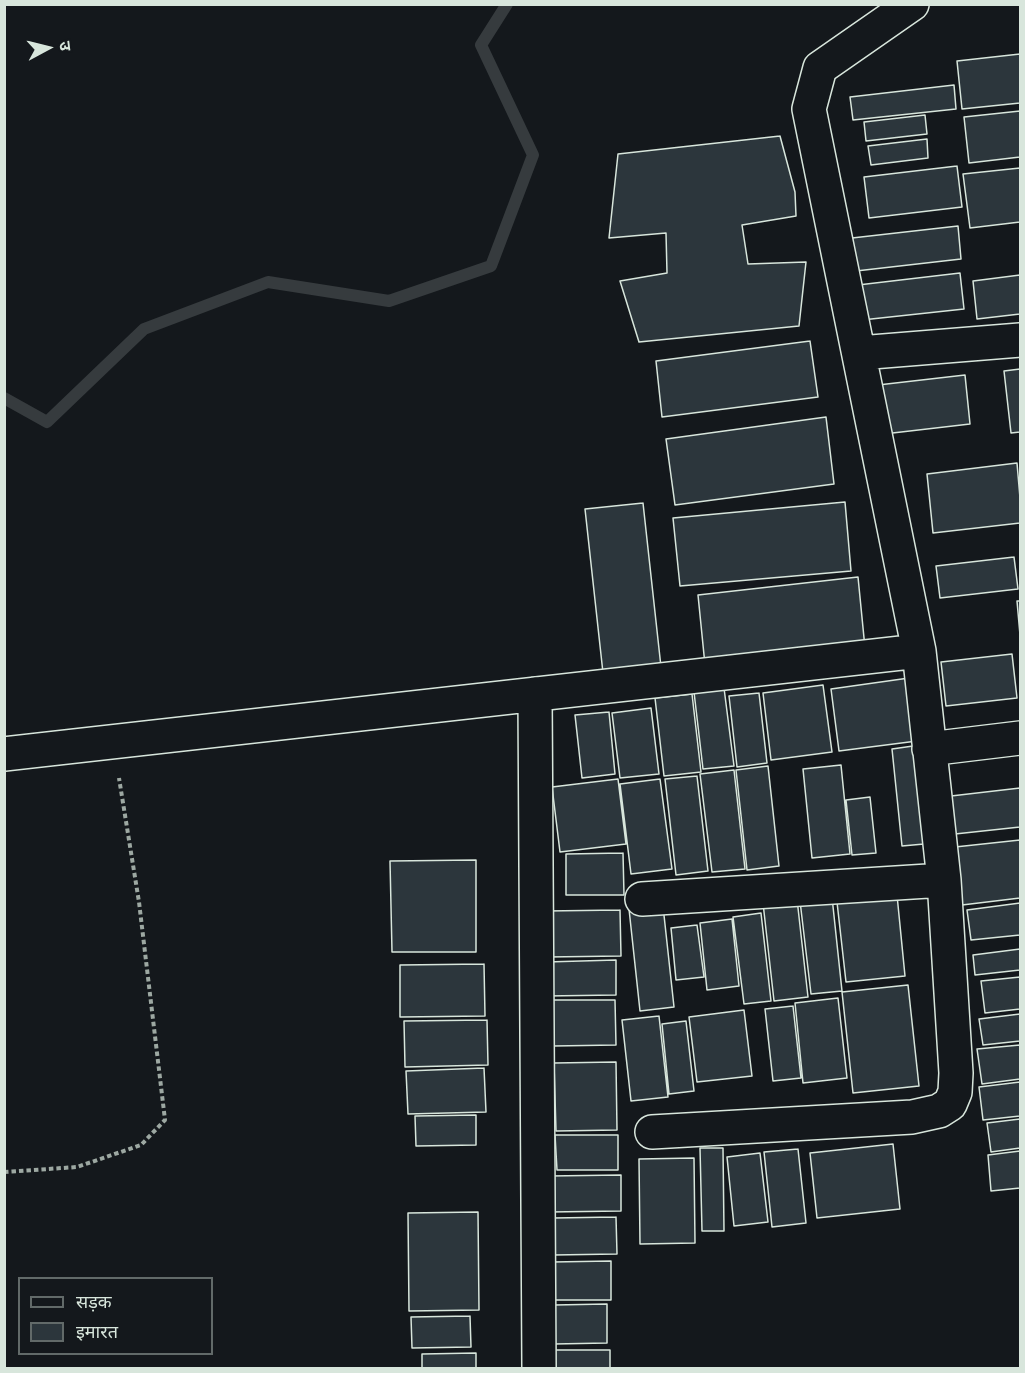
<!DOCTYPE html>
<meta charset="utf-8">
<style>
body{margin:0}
#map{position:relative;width:1025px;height:1373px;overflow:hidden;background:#14181c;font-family:"IBM Plex Sans","Noto Sans Devanagari",sans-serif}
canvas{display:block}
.frame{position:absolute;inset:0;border:6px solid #d8e6dc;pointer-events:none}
.legend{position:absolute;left:18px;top:1277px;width:195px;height:78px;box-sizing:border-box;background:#14181c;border:2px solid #626a69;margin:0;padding:8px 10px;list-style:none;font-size:18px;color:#d8e6dc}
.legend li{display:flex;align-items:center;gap:12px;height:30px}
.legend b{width:30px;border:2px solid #626a69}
.north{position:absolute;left:18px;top:18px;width:60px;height:60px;-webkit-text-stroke:4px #14181c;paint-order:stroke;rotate:83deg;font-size:16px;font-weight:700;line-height:24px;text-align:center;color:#d8e6dc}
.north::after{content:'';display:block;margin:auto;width:21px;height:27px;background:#d8e6dc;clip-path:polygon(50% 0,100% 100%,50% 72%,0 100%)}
</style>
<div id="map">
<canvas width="1025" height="1373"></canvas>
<div class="frame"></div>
<ul class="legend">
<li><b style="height:8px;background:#14181c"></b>सड़क</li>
<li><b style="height:16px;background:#2c363c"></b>इमारत</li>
</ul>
<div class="north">उ</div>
</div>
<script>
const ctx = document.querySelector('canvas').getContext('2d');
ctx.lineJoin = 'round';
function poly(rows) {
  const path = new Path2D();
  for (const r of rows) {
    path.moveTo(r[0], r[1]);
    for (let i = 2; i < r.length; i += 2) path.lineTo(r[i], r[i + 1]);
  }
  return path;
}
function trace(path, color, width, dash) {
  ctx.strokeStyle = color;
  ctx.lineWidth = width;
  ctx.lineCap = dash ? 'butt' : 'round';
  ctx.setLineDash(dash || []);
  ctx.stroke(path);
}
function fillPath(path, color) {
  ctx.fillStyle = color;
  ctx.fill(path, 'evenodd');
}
trace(poly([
 [4,398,47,422,144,329,268,282,389,301,491,266,533,155,481,45,507,4]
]), '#363b3e', 12);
const building = poly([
 [1020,54,1020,103,962,109,957,61,1020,54],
 [954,85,956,109,853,120,850,97,954,85],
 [1020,111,1020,157,969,163,964,117,1020,111],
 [925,115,927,134,866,141,864,122,925,115],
 [780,136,795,192,796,216,742,225,748,264,806,262,799,326,639,342,620,281,667,273,666,233,609,238,618,154,780,136],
 [927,139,928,158,871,165,868,146,927,139],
 [957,166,962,207,869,218,864,177,957,166],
 [1020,168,1020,222,970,228,963,174,1020,168],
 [958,226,961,259,856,271,852,238,958,226],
 [960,273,964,309,862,320,858,285,960,273],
 [1020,275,1020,314,977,319,973,281,1020,275],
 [810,341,818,397,662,417,656,361,810,341],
 [1020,369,1020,432,1011,433,1004,371,1020,369],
 [965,375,970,424,884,434,878,385,965,375],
 [826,417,834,484,675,505,666,439,826,417],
 [1017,463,1020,498,1020,523,933,533,927,474,1017,463],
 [845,502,851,571,680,586,673,518,845,502],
 [643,503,661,667,603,673,585,509,643,503],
 [1014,557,1018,589,940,598,936,566,1014,557],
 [858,577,865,648,705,665,698,595,858,577],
 [1017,601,1020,601,1020,635,1017,601],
 [1012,654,1017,698,946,706,941,662,1012,654],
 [909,678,917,741,839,751,831,689,909,678],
 [823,685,832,752,771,760,763,693,823,685],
 [724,688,734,766,703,769,694,692,724,688],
 [759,693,767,763,737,767,729,696,759,693],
 [692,694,701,772,664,776,655,698,692,694],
 [651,708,659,774,620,778,612,713,651,708],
 [609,712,615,774,582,778,575,715,609,712],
 [913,746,924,844,902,846,892,749,913,746],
 [841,765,850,854,812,858,803,769,841,765],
 [768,766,779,866,747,870,736,770,768,766],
 [734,770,745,869,712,872,700,774,734,770],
 [697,776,708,871,676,875,665,779,697,776],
 [618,779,626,844,560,852,552,787,618,779],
 [660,779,672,869,631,874,620,784,660,779],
 [1020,788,1020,827,955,834,951,796,1020,788],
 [870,797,876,853,852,855,846,800,870,797],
 [1020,840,1020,898,962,905,955,847,1020,840],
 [623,853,624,895,566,895,566,854,623,853],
 [476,860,476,952,392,952,390,861,476,860],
 [897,895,905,976,846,982,837,902,897,895],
 [832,897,842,991,811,994,800,901,832,897],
 [797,899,808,997,774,1001,763,903,797,899],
 [1020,903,1020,935,971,940,967,910,1020,903],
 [663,906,674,1007,640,1011,629,909,663,906],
 [620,910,621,956,547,957,546,911,620,910],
 [761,913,771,1001,744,1004,733,917,761,913],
 [732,919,739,986,707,990,700,923,732,919],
 [697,925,704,977,676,980,671,928,697,925],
 [1020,949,1020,970,975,975,973,955,1020,949],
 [616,960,616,995,546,996,546,962,616,960],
 [484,964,485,1016,400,1017,400,965,484,964],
 [1020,977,1020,1009,985,1013,981,981,1020,977],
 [908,985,919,1086,853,1093,842,992,908,985],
 [838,998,847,1078,803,1083,795,1003,838,998],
 [553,1000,615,1000,616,1045,553,1046,553,1000],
 [793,1006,801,1078,773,1081,765,1009,793,1006],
 [744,1010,752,1076,697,1082,689,1017,744,1010],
 [1020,1014,1020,1041,983,1045,979,1019,1020,1014],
 [659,1016,668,1097,631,1101,622,1020,659,1016],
 [487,1020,488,1065,405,1067,404,1021,487,1020],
 [686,1021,694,1091,669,1094,662,1024,686,1021],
 [1020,1045,1020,1079,982,1084,977,1049,1020,1045],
 [616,1062,617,1130,556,1131,554,1063,616,1062],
 [484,1068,486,1112,408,1114,406,1071,484,1068],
 [1020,1082,1020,1116,983,1120,979,1087,1020,1082],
 [476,1115,476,1145,416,1146,415,1116,476,1115],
 [1020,1119,1020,1148,991,1152,987,1123,1020,1119],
 [555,1135,618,1135,618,1170,557,1170,555,1135],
 [893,1144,900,1209,817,1218,810,1153,893,1144],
 [700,1148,723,1148,724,1231,702,1231,700,1148],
 [798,1149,806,1223,772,1227,764,1152,798,1149],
 [1020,1151,1020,1188,991,1191,988,1155,1020,1151],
 [760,1153,768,1222,734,1226,727,1157,760,1153],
 [694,1158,695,1243,640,1244,639,1159,694,1158],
 [621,1175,621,1211,549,1212,549,1176,621,1175],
 [478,1212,479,1310,409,1311,408,1213,478,1212],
 [616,1217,617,1254,553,1255,553,1218,616,1217],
 [611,1261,611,1300,553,1300,552,1262,611,1261],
 [607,1304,607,1343,554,1344,554,1305,607,1304],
 [470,1316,471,1347,412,1348,411,1317,470,1316],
 [551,1350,610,1350,610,1368,551,1368,551,1350],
 [476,1353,476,1368,422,1368,422,1354,476,1353]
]);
fillPath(building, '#2c363c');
trace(building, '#d8e6dc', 1.5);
const street = poly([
 [859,353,1020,340],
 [535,694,539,1368],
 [929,749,1020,738],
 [4,754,919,651],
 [642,899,944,880],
 [652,1132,912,1117,939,1111,950,1104,955,1092,956,1073,944,880,919,651,809,109,820,68,912,4]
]);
trace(street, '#d8e6dc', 36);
trace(poly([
 [4,1172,77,1167,141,1145,165,1120,139,902,119,778]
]), '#9da8a2', 4, [4.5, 3]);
trace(street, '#14181c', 33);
</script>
